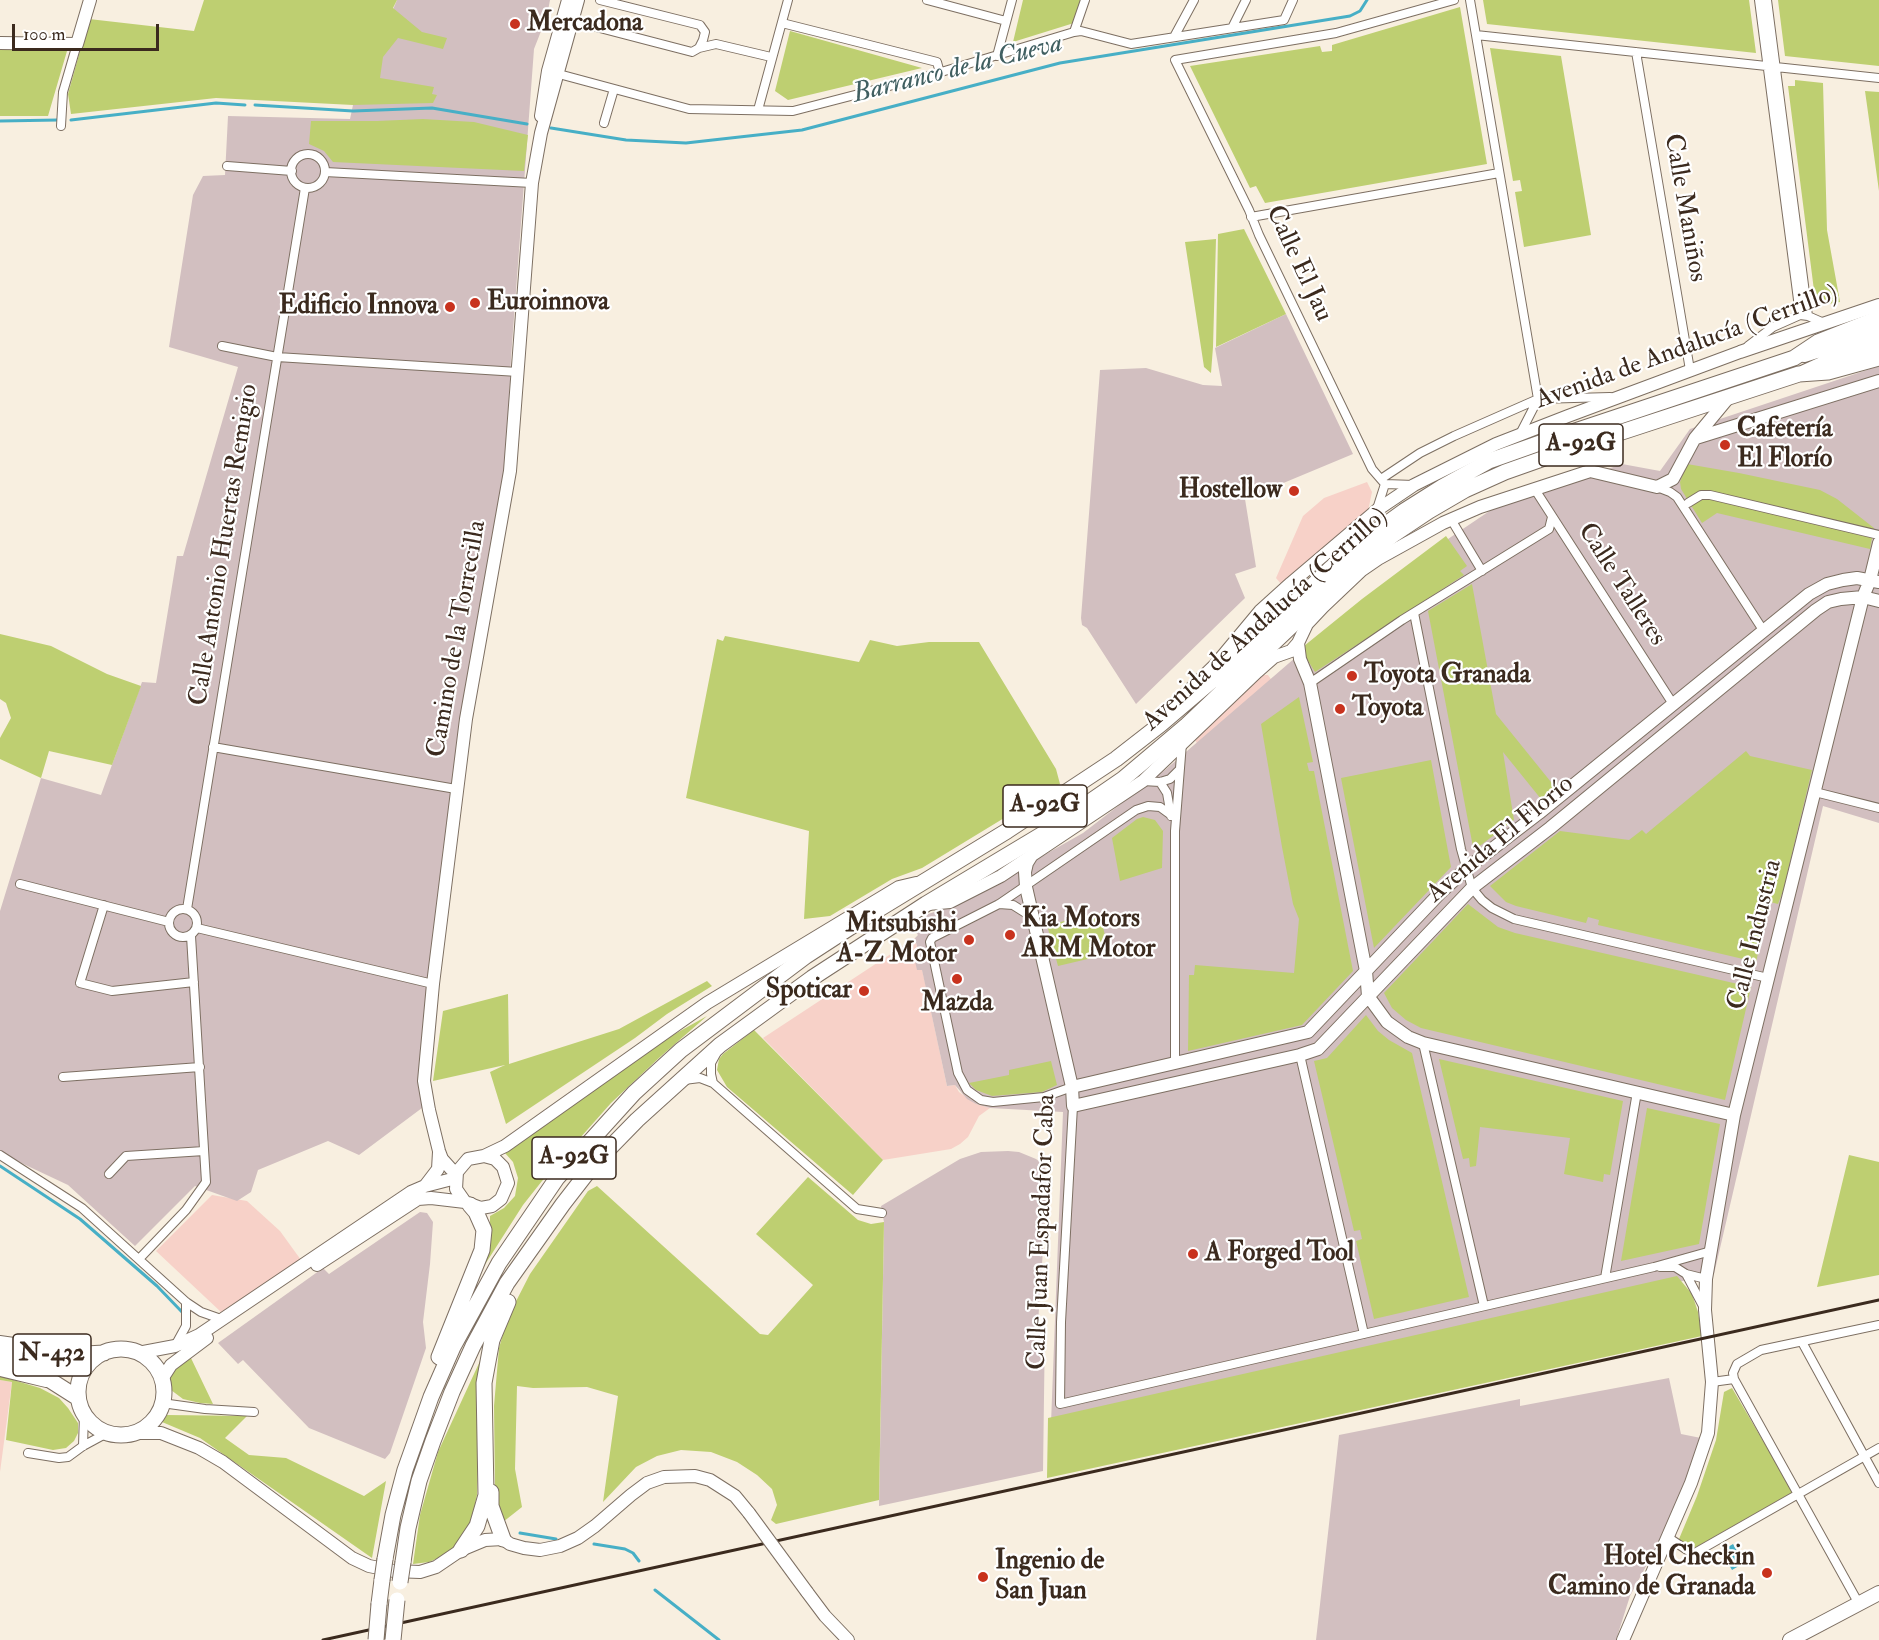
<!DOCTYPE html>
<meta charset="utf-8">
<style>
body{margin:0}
#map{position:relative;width:1879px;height:1640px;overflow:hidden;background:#f8efe0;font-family:"IM FELL Double Pica",serif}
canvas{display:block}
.scale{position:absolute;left:12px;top:24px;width:147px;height:27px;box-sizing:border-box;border:3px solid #3b2a1e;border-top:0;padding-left:8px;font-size:18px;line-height:21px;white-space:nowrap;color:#3b2a1e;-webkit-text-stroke:4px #fff;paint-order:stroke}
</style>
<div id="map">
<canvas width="1879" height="1640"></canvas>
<div class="scale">100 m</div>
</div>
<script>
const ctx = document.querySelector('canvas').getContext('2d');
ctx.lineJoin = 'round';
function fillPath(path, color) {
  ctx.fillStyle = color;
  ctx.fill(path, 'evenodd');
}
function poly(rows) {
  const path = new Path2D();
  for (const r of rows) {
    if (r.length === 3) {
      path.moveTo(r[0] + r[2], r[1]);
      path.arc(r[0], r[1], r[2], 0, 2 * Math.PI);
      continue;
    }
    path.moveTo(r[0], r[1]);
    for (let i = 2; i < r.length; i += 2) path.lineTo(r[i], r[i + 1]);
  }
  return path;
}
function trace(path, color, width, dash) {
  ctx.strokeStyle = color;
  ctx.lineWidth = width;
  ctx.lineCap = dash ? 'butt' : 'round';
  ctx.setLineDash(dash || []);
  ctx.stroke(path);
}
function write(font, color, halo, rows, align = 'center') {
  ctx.font = font + ' "IM FELL Double Pica",serif';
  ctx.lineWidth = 4.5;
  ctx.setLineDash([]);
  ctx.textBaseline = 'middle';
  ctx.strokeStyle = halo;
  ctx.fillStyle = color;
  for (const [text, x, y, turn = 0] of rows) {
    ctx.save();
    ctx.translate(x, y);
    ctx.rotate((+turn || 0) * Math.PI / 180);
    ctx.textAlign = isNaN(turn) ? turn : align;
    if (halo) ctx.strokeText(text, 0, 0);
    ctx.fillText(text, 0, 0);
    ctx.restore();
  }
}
fillPath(poly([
 [1367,482,1372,492,1368,511,1282,585,1276,578,1303,516,1324,498],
 [1258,675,1268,675,1289,705,1207,762,1194,738],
 [915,938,919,955,914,957,922,969,947,1086,955,1085,959,1092,976,1104,990,1108,979,1116,968,1137,960,1144,951,1149,883,1160,763,1038],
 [212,1195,247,1201,280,1231,301,1260,221,1312,156,1251],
 [0,1380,12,1382,0,1472]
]), '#f7d1c8');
fillPath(poly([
 [397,0,550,0,547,16,534,49,511,358,506,472,473,644,461,719,420,1082,422,1108,359,1155,328,1141,258,1170,251,1192,237,1201,195,1186,135,1246,68,1185,0,1153,0,911,41,778,101,795,142,682,156,683,177,556,183,556,238,367,169,347,193,195,203,176,225,175,228,116,350,119,353,105],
 [1286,314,1353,454,1245,499,1256,567,1235,574,1245,598,1136,704,1087,628,1082,625,1081,618,1100,370,1146,368,1203,385,1222,386,1215,348],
 [1879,366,1879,823,1823,806,1714,1274,1051,1423,1063,1112,990,1108,976,1104,967,1099,955,1085,947,1086,922,970,917,970,914,957,919,955,915,938,918,935,911,926,928,914,956,905,1083,833,1165,770,1310,645,1448,539,1491,510,1622,464,1660,471,1690,429],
 [1008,1151,1019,1152,1036,1159,1044,1165,1048,1176,1038,1323,1045,1323,1043,1471,879,1506,884,1222,881,1206,960,1159,981,1152],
 [420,1212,427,1213,433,1222,430,1264,423,1322,426,1348,390,1453,385,1459,309,1428,243,1360,238,1364,218,1343,323,1268,329,1274],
 [1669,1378,1681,1434,1701,1438,1673,1516,1630,1596,1616,1640,1316,1640,1339,1435,1520,1399,1520,1406]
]), '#d2bfc0');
fillPath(poly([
 [204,0,397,0,393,8,422,32,447,38,443,49,398,38,383,57,380,78,434,87,432,94,437,95,433,103,353,105,216,98,71,114,68,94,89,19,194,31],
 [1023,0,1081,0,1074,23,1013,42],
 [1483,0,1749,0,1756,53,1487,24],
 [1778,0,1879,0,1879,66,1785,56],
 [1460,7,1487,164,1265,203,1256,186,1250,188,1190,66,1320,46,1322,52,1332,51,1332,45],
 [790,31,922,68,788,100,775,91],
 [1490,48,1561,56,1591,235,1524,247,1515,192,1522,191,1520,180,1513,181],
 [0,49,67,51,48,116,0,116],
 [1795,80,1823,83,1827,230,1840,302,1816,306,1788,86,1795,86],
 [1865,91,1879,92,1879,191],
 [423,119,474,122,528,135,524,171,333,162,324,151,309,144,311,121,377,121],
 [1244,229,1286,314,1216,347,1218,234],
 [1216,239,1213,347,1211,373,1204,367,1185,242],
 [1687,464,1739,473,1820,490,1837,499,1874,528,1870,549,1717,513,1702,523,1681,489,1680,482],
 [1446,536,1467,566,1460,571,1464,575,1315,672,1305,656,1304,646,1362,599],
 [1472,584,1496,714,1555,787,1541,799,1503,752,1514,820,1477,848,1473,847,1428,611],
 [0,634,51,646,107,674,141,686,112,765,49,751,41,778,0,759,0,738,11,718,6,703,0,699],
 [725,636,859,662,870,640,897,646,929,642,979,642,1056,769,1060,784,922,868,892,879,830,916,804,919,809,831,686,798,717,639,723,641],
 [1299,697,1313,762,1307,763,1309,771,1314,771,1353,971,1302,1025,1188,1051,1189,975,1194,975,1195,965,1294,973,1299,919,1293,904,1282,847,1261,724],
 [1746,751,1750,756,1812,770,1783,891,1778,904,1770,902,1756,962,1598,925,1599,920,1588,917,1586,923,1516,906,1506,902,1490,886,1560,831,1629,840,1642,830,1646,834],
 [1431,760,1451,867,1374,948,1341,778],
 [1143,817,1155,820,1163,831,1162,868,1120,881,1112,838,1137,819],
 [1468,904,1498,927,1515,933,1751,987,1725,1100,1421,1028,1406,1020,1392,1008,1384,993],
 [1100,913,1109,954,1058,966,1047,925],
 [707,981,712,986,667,1014,635,1038,506,1124,490,1072,505,1065,433,1081,443,1011,508,994,509,1064,619,1029],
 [1366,1015,1378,1031,1389,1040,1412,1053,1469,1297,1374,1319,1356,1241,1362,1239,1360,1230,1354,1231,1314,1061,1327,1058],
 [707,1016,660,1057,611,1103,542,1181,523,1205,477,1277,490,1237,490,1216,504,1208,515,1196,518,1178,513,1162,505,1153,673,1035],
 [754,1030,883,1160,853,1195,727,1087,717,1070,719,1059,723,1054],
 [1439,1059,1623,1101,1610,1175,1604,1174,1603,1182,1564,1174,1570,1138,1480,1127,1476,1166,1470,1167,1469,1158,1463,1159],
 [1051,1061,1057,1085,1042,1092,992,1096,976,1090,969,1083,1009,1075,1009,1070],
 [1647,1108,1720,1124,1699,1244,1621,1261],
 [1849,1155,1879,1162,1879,1275,1817,1287],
 [808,1177,858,1220,871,1224,884,1222,879,1500,776,1524,771,1520,777,1505,772,1489,757,1475,737,1462,711,1452,681,1450,657,1456,636,1467,603,1502,618,1396,587,1387,533,1388,517,1386,515,1469,522,1507,503,1522,495,1492,494,1406,499,1348,508,1317,530,1274,588,1191,597,1186,760,1334,768,1335,813,1285,756,1234],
 [1677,1276,1692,1294,1698,1312,1702,1336,1047,1478,1048,1418],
 [190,1356,213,1404,200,1403,183,1399,171,1390,170,1378,178,1364],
 [480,1361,477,1495,471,1523,459,1543,445,1555,429,1562,413,1564,420,1515,438,1452],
 [0,1376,40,1388,59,1398,68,1408,78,1423,78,1433,74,1441,66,1448,53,1450,6,1440,12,1382,0,1380],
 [1732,1388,1793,1492,1691,1550,1679,1539,1697,1496,1716,1440,1724,1392],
 [167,1415,247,1416,225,1438,249,1455,286,1458,364,1496,386,1481,372,1558,200,1438,162,1422]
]), '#becf71');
fillPath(poly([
 [1733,1544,1744,1563,1732,1570,1724,1556,1720,1554,1721,1551]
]), '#47afc6');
trace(poly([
 [255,105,353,111,432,108,527,124],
 [71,120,216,103,245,105],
 [0,121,58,120],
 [551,128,626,140,686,143,802,130,1060,63,1350,16,1360,11,1367,0],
 [0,1166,80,1219,157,1286,182,1312],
 [520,1533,556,1539],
 [594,1544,625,1549,633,1553,639,1561],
 [655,1590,719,1640]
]), '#47afc6', 3);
const street = poly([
 [927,0,1006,21],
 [1470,0,1538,399],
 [1759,0,1800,315],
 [1767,0,1808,316],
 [569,20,692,52,699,48,703,40,705,32,700,25,600,0],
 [782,23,937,62,940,73],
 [1232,28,1246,0],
 [1074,32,1085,0],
 [1476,35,1879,78],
 [1174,37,1194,0],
 [699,48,716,44,771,57],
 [1636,52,1690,370],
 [997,56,1012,0],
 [555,73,689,109,793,111,928,76,1074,32,1081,31,1131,44,1284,20,1293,0],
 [758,110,788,0],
 [604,123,614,89],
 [61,126,63,92,77,44],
 [308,171,17],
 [227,166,292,171],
 [325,172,532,183],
 [1251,217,1499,173],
 [222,346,277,357,518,372],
 [1748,346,1773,327,1800,315,1808,316,1824,323],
 [1520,434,1538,399],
 [1381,479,1420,453,1454,436,1538,399,1610,397],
 [1414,485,1385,484,1372,469,1259,235,1249,210,1175,60,1336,33,1454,0],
 [1657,487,1670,492,1677,497,1763,630],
 [1534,488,1673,704],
 [1688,503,1701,495,1710,495,1879,535],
 [1377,509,1385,484],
 [1452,521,1482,571],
 [1414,613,1461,849,1472,888,1482,900,1492,908,1514,919,1768,978],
 [1310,683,1402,620,1549,529,1552,517],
 [213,747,456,789],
 [1143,781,1160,782,1170,779,1178,771],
 [1160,782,1167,793,1171,816],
 [1815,792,1879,808],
 [20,884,169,922],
 [999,904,1013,905,1032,917],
 [104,905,80,983,112,991,194,982],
 [183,923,14],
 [187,909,305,188],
 [197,928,433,984],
 [1423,1043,1484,1306],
 [1300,1055,1364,1334],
 [1175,1063,1175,831,1182,743],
 [63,1077,200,1067],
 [684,1080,700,1078,713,1083,857,1209,882,1213],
 [713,1083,711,1074,711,1063,716,1054],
 [1072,1087,1044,1097,993,1102,981,1100,967,1090,958,1073,930,942,932,938,999,904,1136,810,1148,806,1160,807,1171,815],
 [1073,1106,1061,1322,1060,1404,1654,1267,1711,1251],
 [0,1155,82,1208,186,1302,201,1312,221,1319],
 [109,1174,126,1156,204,1151],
 [139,1259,186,1210,206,1182,191,936],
 [1660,1267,1675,1267,1686,1274,1706,1279],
 [1686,1274,1704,1308],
 [1605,1278,1637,1092],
 [0,1340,42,1346,59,1352],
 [1802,1342,1879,1483],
 [175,1346,186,1326,186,1302],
 [0,1372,46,1383],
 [1734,1379,1859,1604],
 [1712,1382,1734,1379,1733,1373,1737,1364,1761,1350,1879,1325],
 [162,1403,205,1409,254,1412],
 [83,1446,84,1415],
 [28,1453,59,1458,68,1457,83,1446,107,1433],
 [1669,1538,1693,1554,1879,1448]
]);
const secondary = poly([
 [0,43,77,44,90,0],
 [541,116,548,71,568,0],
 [1696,438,1879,381],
 [1298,643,1300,659,1310,683,1366,971,1368,996,1387,1022,1408,1037,1423,1043,1734,1115],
 [1176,703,1215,665,1260,611,1291,583,1377,510,1414,485,1496,444,1568,416,1740,352,1879,305],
 [1032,855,1027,863,1025,872,1026,887,1072,1087,1073,1106,1300,1055,1318,1049,1472,888,1550,828,1816,610,1828,602,1841,599,1863,597,1879,601],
 [928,904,950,902,1001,876,1143,781,1257,672,1274,657,1291,651,1298,643,1307,624,1323,607,1362,570,1378,559,1443,523,1480,507,1590,471,1657,487,1673,479,1695,438,1729,397],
 [1072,1087,1308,1032,1441,892,1466,869,1539,813,1809,594,1827,584,1843,580,1857,578,1879,582],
 [484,1156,495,1159,503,1167,508,1183,501,1199,492,1206,481,1208,465,1202,456,1189,457,1172,468,1159,484,1156,505,1146,707,1003,899,887,916,883],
 [457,1172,451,1169,442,1159,439,1151,429,1110,424,1081,433,984,466,719,510,471,532,183,541,133,578,0],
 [425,1186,438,1169,439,1152],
 [317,1265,418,1199,431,1198,465,1202],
 [138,1353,175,1346,199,1335,411,1192,425,1186,456,1178],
 [162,1379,171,1365,207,1338],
 [134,1433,161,1433,199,1448,223,1462,352,1558,369,1566,394,1571,420,1572,436,1567,461,1550,485,1540,503,1539,510,1544,524,1548,540,1550,560,1546,578,1538,595,1526,631,1495,647,1483,664,1477,695,1476,710,1480,735,1496,749,1513],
 [807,1592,825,1616,848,1640],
 [1623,1640,1691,1483,1708,1433,1712,1382,1705,1310,1706,1279,1734,1115,1863,597,1870,580,1879,543]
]);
const primary = poly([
 [1804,355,1879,331],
 [1804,372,1826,362,1879,344],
 [1790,1640,1879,1593]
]);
const highway = poly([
 [0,1349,50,1356,104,1353],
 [121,1392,43],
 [439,1357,482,1250,484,1230,476,1212,470,1205],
 [0,1362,34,1370,78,1398],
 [491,1492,491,1506,503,1539],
 [461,1550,477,1526,486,1495,484,1383,492,1340,508,1302],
 [385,1559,393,1515,405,1470,431,1397,453,1347,499,1263,557,1178,634,1093,681,1050,806,956,866,917,1007,831,1116,759,1161,724,1222,672,1330,569,1360,543,1404,511,1442,487,1489,461,1551,439,1794,358,1818,342,1879,318],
 [403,1562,408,1528,419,1481,433,1441,452,1392,473,1346,507,1283,563,1204,594,1164,637,1120,720,1045,812,978,926,904,1046,832,1123,779,1187,725,1363,558,1393,535,1429,511,1465,490,1505,472,1573,448,1799,374,1828,372,1879,358],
 [379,1604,382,1580]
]);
trace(street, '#7d6f62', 10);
trace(secondary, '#7d6f62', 14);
trace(primary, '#7d6f62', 16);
trace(highway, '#7d6f62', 17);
trace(street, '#fff', 8);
trace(secondary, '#fff', 12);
trace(primary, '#fff', 14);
trace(highway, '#fff', 15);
trace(poly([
 [323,1640,1879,1300]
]), '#3b2a1e', 3);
const secondaryBridge = poly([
 [749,1513,807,1592]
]);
const highwayBridge = poly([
 [382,1580,385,1559],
 [400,1582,403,1562],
 [376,1640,379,1604],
 [393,1640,397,1600]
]);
trace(secondaryBridge, '#7d6f62', 14, []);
trace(highwayBridge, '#7d6f62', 17, []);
trace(secondaryBridge, '#fff', 12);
trace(highwayBridge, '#fff', 15);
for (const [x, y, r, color] of [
 [515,24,6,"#c8321e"],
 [475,303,6,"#c8321e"],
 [450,307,6,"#c8321e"],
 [1725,445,6,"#c8321e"],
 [1294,491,6,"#c8321e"],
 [1352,676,6,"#c8321e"],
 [1340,709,6,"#c8321e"],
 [1010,935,6,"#c8321e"],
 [969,940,6,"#c8321e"],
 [957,979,6,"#c8321e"],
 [864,991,6,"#c8321e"],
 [1193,1254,6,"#c8321e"],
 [1767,1573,6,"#c8321e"],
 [983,1577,6,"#c8321e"]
]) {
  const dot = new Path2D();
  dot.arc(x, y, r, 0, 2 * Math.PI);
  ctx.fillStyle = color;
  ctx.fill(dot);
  trace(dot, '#fff', 2);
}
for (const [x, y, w] of [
 [1581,445,84],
 [1045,806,84],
 [574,1158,84],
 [52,1355,78]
]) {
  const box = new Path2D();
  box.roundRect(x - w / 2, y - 21, w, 42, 4.5);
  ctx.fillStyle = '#fff';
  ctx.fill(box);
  trace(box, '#3b2a1e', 1.5);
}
write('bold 24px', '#3b2a1e', null, [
 ["A-92G",1581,445],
 ["A-92G",1045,806],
 ["A-92G",574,1158],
 ["N-432",52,1355]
]);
write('bold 26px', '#3b2a1e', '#fff', [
 ["Mercadona",527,24],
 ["Euroinnova",487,303],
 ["Edificio Innova",438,307,"right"],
 ["Cafetería",1737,430],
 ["El Florío",1737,460],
 ["Hostellow",1282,491,"right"],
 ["Toyota Granada",1364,676],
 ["Toyota",1352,709],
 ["Kia Motors",1022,920],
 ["ARM Motor",1022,950],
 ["Mitsubishi",957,925,"right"],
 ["A-Z Motor",957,955,"right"],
 ["Spoticar",852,991,"right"],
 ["Mazda",957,1004,"center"],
 ["A Forged Tool",1205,1254],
 ["Hotel Checkin",1755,1558,"right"],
 ["Camino de Granada",1755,1588,"right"],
 ["Ingenio de",995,1562],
 ["San Juan",995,1592]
], 'left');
write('26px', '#3b2a1e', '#fff', [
 ["Calle Maniños",1684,208,80],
 ["Calle El Jau",1298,264,65],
 ["Avenida de Andalucía (Cerrillo)",1687,348,-20],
 ["Calle Antonio Huertas Remigio",225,545,-81],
 ["Calle Talleres",1621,585,57],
 ["Avenida de Andalucía (Cerrillo)",1266,620,-42],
 ["Camino de la Torrecilla",458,639,-80],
 ["Avenida El Florío",1501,840,-40],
 ["Calle Industria",1756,935,-76],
 ["Calle Juan Espadafor Caba",1043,1232,-88]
]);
write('italic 27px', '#405f61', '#fff', [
 ["Barranco de la Cueva",958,70,-14]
]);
</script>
